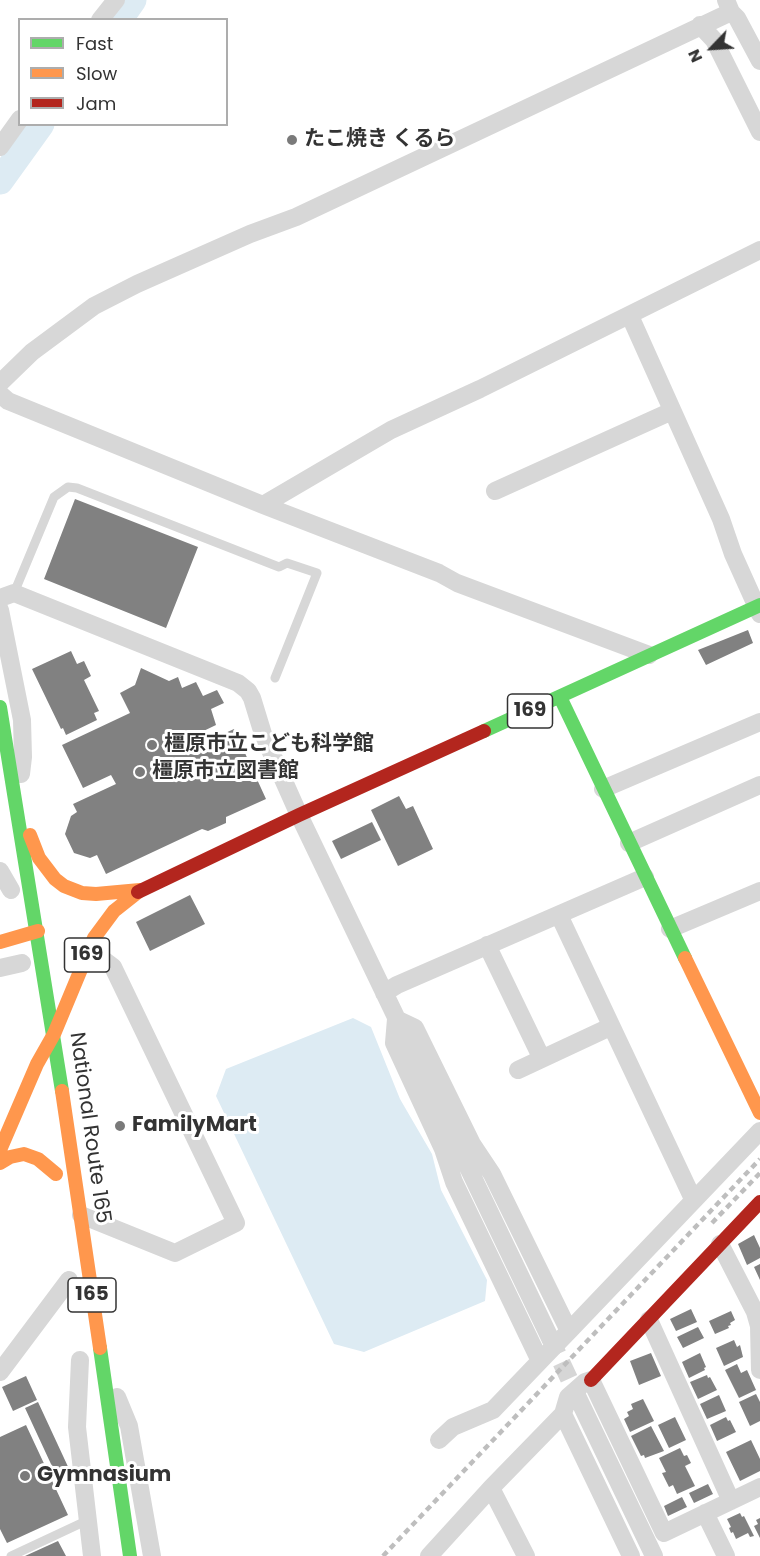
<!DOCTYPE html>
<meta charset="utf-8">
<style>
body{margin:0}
#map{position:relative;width:760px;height:1556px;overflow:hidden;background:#fff;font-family:Poppins,sans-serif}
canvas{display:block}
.legend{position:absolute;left:18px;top:18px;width:210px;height:108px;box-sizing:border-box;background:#fff;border:2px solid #adadad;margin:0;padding:8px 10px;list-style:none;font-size:18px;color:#333}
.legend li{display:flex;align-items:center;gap:12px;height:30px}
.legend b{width:30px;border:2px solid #adadad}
.north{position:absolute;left:682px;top:18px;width:60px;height:60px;-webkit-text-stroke:4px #fff;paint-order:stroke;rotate:245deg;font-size:16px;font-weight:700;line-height:24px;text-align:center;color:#333}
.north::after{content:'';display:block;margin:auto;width:21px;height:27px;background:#333;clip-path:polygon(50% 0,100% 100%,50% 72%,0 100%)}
</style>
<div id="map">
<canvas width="760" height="1556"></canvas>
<ul class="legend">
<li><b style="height:8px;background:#63d668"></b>Fast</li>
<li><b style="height:8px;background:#ff974d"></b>Slow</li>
<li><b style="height:8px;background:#b3261e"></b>Jam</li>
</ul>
<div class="north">N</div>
</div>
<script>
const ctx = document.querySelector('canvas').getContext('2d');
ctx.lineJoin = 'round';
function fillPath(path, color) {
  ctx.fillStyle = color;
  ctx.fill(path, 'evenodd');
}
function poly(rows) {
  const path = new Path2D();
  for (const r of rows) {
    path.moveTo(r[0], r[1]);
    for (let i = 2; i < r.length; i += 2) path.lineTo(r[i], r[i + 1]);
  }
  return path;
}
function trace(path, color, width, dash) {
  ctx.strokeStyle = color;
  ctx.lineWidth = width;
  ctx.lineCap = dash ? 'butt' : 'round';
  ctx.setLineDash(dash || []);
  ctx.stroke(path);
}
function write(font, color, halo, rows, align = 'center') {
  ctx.font = font + ' Poppins,"Noto Sans JP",sans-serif';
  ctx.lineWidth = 6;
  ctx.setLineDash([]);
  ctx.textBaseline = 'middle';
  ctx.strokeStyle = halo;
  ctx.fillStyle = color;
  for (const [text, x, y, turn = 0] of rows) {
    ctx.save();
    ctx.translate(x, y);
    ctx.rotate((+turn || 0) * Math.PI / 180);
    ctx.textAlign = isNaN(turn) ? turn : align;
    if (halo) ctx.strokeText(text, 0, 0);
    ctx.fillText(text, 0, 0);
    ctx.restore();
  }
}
fillPath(poly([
 [353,1018,371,1027,400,1099,432,1154,441,1190,487,1280,485,1301,364,1352,334,1344,216,1096,226,1069]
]), '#ddebf3');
trace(poly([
 [119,20,133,0],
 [0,181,41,124]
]), '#ddebf3', 27);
fillPath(poly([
 [75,499,198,547,166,628,44,579],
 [748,630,753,643,706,665,698,650],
 [71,651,77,664,84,661,91,676,84,680,99,711,94,713,97,720,66,735,63,728,61,729,32,669],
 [141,668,169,681,178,677,182,688,196,682,203,696,217,690,224,703,211,709,216,725,191,737,195,747,234,729,266,799,226,817,226,823,208,831,202,829,106,874,97,855,90,858,74,853,65,834,71,816,77,812,73,804,116,784,111,775,83,788,62,745,130,713,120,693,135,685],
 [399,796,406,809,413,806,433,849,398,866,371,810],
 [372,822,381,840,341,859,332,841],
 [190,895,205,924,150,951,136,922],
 [754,1235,760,1248,760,1258,747,1265,738,1244],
 [760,1264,760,1280,754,1267],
 [691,1309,697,1322,676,1331,670,1319],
 [731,1311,735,1320,730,1323,731,1325,728,1326,729,1328,715,1334,709,1321],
 [698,1327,704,1338,683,1348,677,1337],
 [734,1340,737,1347,740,1345,743,1357,724,1366,716,1348],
 [651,1353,661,1376,639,1385,630,1361],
 [700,1353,706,1367,704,1368,705,1370,689,1378,682,1362],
 [737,1364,741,1373,747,1370,756,1390,739,1398,725,1370],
 [707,1375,708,1378,710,1377,717,1390,698,1399,690,1382],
 [26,1376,37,1400,13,1411,2,1387],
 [756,1394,760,1402,760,1421,750,1426,739,1402],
 [719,1395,726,1411,707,1419,700,1404],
 [643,1399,654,1421,630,1432,624,1419,629,1416,627,1412,633,1409,631,1404],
 [38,1402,70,1471,57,1477,25,1408],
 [675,1417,686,1440,669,1448,658,1425],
 [726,1417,728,1421,730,1420,736,1432,717,1441,710,1425],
 [26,1425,68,1515,7,1543,0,1529,0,1437],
 [651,1426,664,1451,645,1458,644,1455,641,1456,631,1436],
 [751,1440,760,1459,760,1471,740,1481,726,1452],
 [680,1448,684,1456,687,1455,691,1463,685,1466,695,1486,677,1494,673,1485,669,1487,662,1473,666,1472,659,1458],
 [708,1484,713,1494,694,1503,689,1493],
 [682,1497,687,1507,668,1516,664,1506],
 [740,1513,742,1517,744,1516,754,1536,750,1537,748,1533,736,1539,733,1532,731,1533,729,1528,731,1527,727,1519],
 [760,1518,760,1538,754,1526,758,1524,756,1520],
 [58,1541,66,1556,25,1556]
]), '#818181');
trace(poly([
 [550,1338,578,1398]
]), '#d6d6d6', 18, [18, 9]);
trace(poly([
 [14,593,54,497,68,487,77,488,279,567,287,563,317,573,275,678],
 [11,1556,88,1520]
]), '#d7d7d7', 9);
trace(poly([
 [726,0,731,12,737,18,760,61],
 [100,20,116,0],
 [700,25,714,40,760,132],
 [0,147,20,119],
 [630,316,721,519,733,554,760,614],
 [0,383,32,352,94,306,137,284,250,234,296,217,731,12],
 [0,394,8,401,263,505,439,573,457,583,649,655],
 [495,491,672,411],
 [263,505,391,430,480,389,760,250],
 [0,598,14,593,238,683,248,691,252,698,263,734,299,815,550,1338],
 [0,610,22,720,23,757,21,774],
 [603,789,760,722],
 [629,843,760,785],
 [0,871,11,890],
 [559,915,693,1199],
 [670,929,760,891],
 [487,945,542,1059],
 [0,968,22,963],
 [384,993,397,985,645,877],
 [396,1019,415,1028,472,1144,492,1174,569,1331,540,1361,454,1182,443,1149,394,1043,396,1019],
 [518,1070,610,1027],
 [81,1215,175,1253,236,1223,113,967,89,949],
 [720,1244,755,1312,759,1326,760,1370],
 [649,1320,731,1501],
 [569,1331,760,1131],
 [80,1360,77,1427,92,1556],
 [0,1372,69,1280],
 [117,1397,129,1426,152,1556],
 [578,1398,654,1556],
 [439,1440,453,1427,493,1410,540,1361],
 [491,1488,526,1556],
 [705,1513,726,1556],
 [429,1556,491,1488,563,1414],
 [631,1556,563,1414,568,1397,585,1382,591,1380,664,1533,760,1487]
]), '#d7d7d7', 18);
trace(poly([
 [560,697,685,958],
 [0,707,62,1091],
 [484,731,760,605],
 [100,1348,130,1556]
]), '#63d668', 14);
trace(poly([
 [30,835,39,858,55,879,64,886,82,893,96,894,140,890],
 [0,942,38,931],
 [685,958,760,1113],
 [62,1091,100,1348],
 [0,1150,37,1064,54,1034,94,938,114,911,138,892],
 [0,1163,10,1157,24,1154,38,1159,56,1174]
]), '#ff974d', 14);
trace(poly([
 [138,892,299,815,484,731],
 [591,1380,760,1202]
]), '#b3261e', 14);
trace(poly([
 [712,1223,760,1173],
 [383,1556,760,1159]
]), '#bebebe', 4.5, [6, 4.5]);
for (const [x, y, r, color] of [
 [292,140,6,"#7a7a7a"],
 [152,745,6,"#7a7a7a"],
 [140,772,6,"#7a7a7a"],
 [120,1126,6,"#7a7a7a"],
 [25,1476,6,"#7a7a7a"]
]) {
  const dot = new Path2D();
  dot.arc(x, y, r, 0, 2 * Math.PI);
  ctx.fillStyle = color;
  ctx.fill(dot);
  trace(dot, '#fff', 2);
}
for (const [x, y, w] of [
 [530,711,45],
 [87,955,45],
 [92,1295,48]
]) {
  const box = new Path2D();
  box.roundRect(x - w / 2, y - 17, w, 34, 4.5);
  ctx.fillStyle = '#fff';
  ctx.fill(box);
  trace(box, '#333', 1.5);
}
write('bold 20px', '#333', null, [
 ["169",530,711],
 ["169",87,955],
 ["165",92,1295]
]);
write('bold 21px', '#333', '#fff', [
 ["たこ焼き くるら",304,140],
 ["橿原市立こども科学館",164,745],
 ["橿原市立図書館",152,772],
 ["FamilyMart",132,1126],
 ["Gymnasium",37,1476]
], 'left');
write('21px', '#333', '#fff', [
 ["National Route 165",89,1128,82]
]);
</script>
